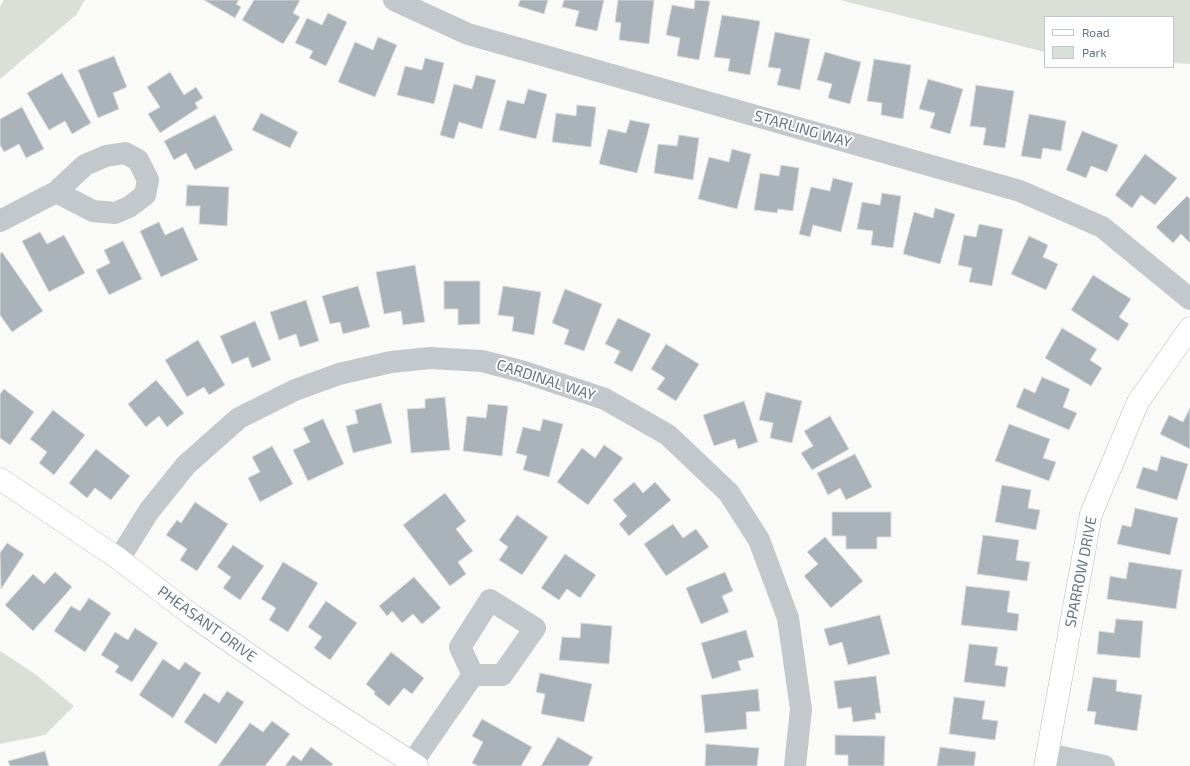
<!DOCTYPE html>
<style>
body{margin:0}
#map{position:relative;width:1190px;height:766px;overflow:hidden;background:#fafaf8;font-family:"Exo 2",sans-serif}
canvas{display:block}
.legend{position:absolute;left:1044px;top:16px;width:130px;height:52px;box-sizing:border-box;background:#fff;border:1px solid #c1c8cd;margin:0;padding:5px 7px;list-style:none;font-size:12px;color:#657683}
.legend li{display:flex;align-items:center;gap:8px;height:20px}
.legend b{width:20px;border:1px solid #c1c8cd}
</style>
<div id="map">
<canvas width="1190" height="766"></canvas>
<ul class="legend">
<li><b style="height:5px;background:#fff"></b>Road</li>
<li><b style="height:11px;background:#dadfd7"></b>Park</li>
</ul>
</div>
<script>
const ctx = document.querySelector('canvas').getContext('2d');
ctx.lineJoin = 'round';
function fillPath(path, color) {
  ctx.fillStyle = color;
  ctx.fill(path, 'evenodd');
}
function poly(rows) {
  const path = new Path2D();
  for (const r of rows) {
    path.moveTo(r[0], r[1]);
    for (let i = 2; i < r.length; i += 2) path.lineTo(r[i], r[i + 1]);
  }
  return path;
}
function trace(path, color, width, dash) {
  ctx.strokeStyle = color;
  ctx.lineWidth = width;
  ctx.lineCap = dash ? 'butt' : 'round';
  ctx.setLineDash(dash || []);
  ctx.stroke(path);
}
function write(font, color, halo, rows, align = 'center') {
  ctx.font = font + ' "Exo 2",sans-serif';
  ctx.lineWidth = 4;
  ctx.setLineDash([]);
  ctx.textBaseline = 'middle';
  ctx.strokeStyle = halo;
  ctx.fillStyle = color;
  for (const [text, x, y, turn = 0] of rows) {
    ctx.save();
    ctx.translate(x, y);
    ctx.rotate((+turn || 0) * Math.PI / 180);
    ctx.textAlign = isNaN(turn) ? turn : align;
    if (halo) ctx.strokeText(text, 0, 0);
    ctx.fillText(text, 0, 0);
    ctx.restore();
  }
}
fillPath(poly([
 [4,0,85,0,76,15,0,79,0,6],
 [840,0,1190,0,1190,64,1173,63,1173,17,1045,17,1045,52],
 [0,651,35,674,74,706,45,735,0,744]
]), '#dadfd7');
const building = poly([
 [204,0,239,0,236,4,241,7,235,18,204,0],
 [254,0,300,0,293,13,300,17,283,44,242,20,254,0],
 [520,0,548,0,544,14,518,6,520,0],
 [564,0,604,0,597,31,575,26,579,11,562,7,564,0],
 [618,0,654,0,649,44,619,40,621,23,615,22,618,0],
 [695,0,710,1,699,60,677,56,680,38,666,35,672,5,694,9,695,0],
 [328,13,347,22,326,66,309,58,313,51,295,43,307,18,322,25,328,13],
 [722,15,760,21,750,75,728,71,730,59,714,57,722,15],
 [775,32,810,39,800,90,777,85,781,69,768,67,775,32],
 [378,37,397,45,375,97,338,82,355,42,373,50,378,37],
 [825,52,861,62,850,104,828,98,832,84,817,80,825,52],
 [114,56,127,87,113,93,119,109,98,118,78,70,114,56],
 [425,58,444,63,434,104,397,95,405,66,422,70,425,58],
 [874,59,911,65,903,119,881,115,882,103,867,101,874,59],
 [170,72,184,95,196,87,203,98,195,103,198,108,160,133,148,114,160,107,147,87,170,72],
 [62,73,91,123,72,134,65,121,49,130,27,93,62,73],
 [476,75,496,80,482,129,459,122,454,139,440,135,454,84,472,89,476,75],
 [928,79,963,89,950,134,930,128,935,113,919,109,928,79],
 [976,85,1014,91,1005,148,983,145,986,128,970,126,976,85],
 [528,89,547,94,536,139,499,130,507,100,524,104,528,89],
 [577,105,596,107,591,147,552,142,556,113,576,116,577,105],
 [22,107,44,149,26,158,19,144,4,152,0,145,0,119,22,107],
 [261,113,298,132,290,148,252,130,261,113],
 [1029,114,1066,121,1061,151,1043,148,1041,159,1021,156,1029,114],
 [215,115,233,150,195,170,186,153,174,160,164,141,215,115],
 [630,120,650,124,637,173,599,164,608,129,626,133,630,120],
 [1082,131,1118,145,1107,172,1091,166,1086,178,1066,170,1082,131],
 [679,135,699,138,693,180,654,173,658,144,677,146,679,135],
 [732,149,751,154,737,209,698,199,709,157,729,162,732,149],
 [1145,154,1177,178,1155,205,1141,195,1132,208,1115,195,1145,154],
 [781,165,799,168,793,211,778,209,777,213,754,210,760,173,779,176,781,165],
 [833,178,853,183,841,232,813,225,810,237,799,234,811,187,830,191,833,178],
 [187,185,229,187,227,226,199,224,200,206,186,206,187,185],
 [882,193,901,196,893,248,871,245,873,231,857,229,862,202,880,205,882,193],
 [1187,196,1190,199,1190,243,1181,234,1173,243,1156,227,1187,196],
 [935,208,955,214,940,264,903,254,914,212,933,218,935,208],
 [159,222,165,235,183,227,198,260,161,277,140,231,159,222],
 [979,224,1003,229,992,286,969,282,972,268,958,265,964,235,976,237,979,224],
 [40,232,47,244,64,235,85,273,49,292,22,241,40,232],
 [1029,236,1048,245,1043,257,1058,264,1046,290,1011,274,1029,236],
 [123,241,142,279,109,295,96,270,110,263,104,250,123,241],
 [2,252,43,311,12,332,0,315,0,254,2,252],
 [415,265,425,322,403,325,401,311,384,314,376,272,415,265],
 [1093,275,1131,299,1119,317,1129,324,1118,341,1071,310,1093,275],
 [444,281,480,281,480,324,458,325,458,309,444,309,444,281],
 [358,286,370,327,343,334,340,322,330,324,322,296,358,286],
 [503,286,541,292,534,335,512,331,514,317,498,315,503,286],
 [565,289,602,304,584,351,564,344,569,330,552,323,565,289],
 [306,300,319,341,300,347,296,334,279,340,270,312,306,300],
 [618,318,651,334,632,372,614,363,620,351,605,344,618,318],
 [255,321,271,360,252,368,248,357,232,364,220,336,255,321],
 [1062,328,1097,349,1090,360,1102,368,1091,386,1045,358,1062,328],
 [198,340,225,385,209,395,204,387,187,397,165,360,198,340],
 [666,344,699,364,676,401,657,389,665,378,651,369,666,344],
 [1042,377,1070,389,1063,407,1077,413,1069,430,1016,407,1024,388,1035,393,1042,377],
 [156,380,184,413,167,427,159,416,146,427,128,404,156,380],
 [4,389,34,412,10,445,0,438,0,394,4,389],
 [766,392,802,401,792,443,770,438,773,423,759,420,766,392],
 [445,397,450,450,411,453,407,409,425,408,425,399,445,397],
 [744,401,758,442,738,449,735,439,714,446,703,415,744,401],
 [381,403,392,443,353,453,346,426,358,423,355,410,381,403],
 [488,404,508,406,502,456,463,451,467,416,486,418,488,404],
 [1190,408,1190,449,1160,434,1169,415,1183,422,1190,408],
 [53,410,85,435,54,475,39,463,47,452,30,439,53,410],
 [830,416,849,449,812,470,801,453,813,446,804,431,830,416],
 [323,419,344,464,308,481,293,450,310,442,303,428,323,419],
 [543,419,563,424,549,477,523,470,527,456,516,453,523,427,540,431,543,419],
 [1009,424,1050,439,1043,458,1056,462,1049,481,995,461,1009,424],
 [604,445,623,458,588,505,557,482,582,448,595,458,604,445],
 [272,446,293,484,260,502,248,478,260,472,252,457,272,446],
 [96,449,130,476,111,500,95,488,87,498,69,483,96,449],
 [855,454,872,487,846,500,840,488,828,495,817,473,855,454],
 [1161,456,1188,464,1177,500,1136,488,1143,467,1157,471,1161,456],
 [634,482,643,493,655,482,671,500,629,536,619,524,627,516,613,500,634,482],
 [1002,485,1031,490,1028,508,1040,510,1036,530,995,522,1002,485],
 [445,493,466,521,456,529,473,551,458,562,466,574,450,586,403,525,445,493],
 [195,502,228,524,197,571,180,560,187,549,166,535,177,520,181,523,195,502],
 [1135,508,1178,518,1170,555,1117,544,1122,525,1131,527,1135,508],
 [832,512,891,512,891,537,877,537,877,549,846,549,846,536,832,536,832,512],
 [517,515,548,537,522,575,499,560,508,547,499,540,517,515],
 [673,524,683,538,696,529,709,547,666,576,644,544,673,524],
 [983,535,1019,540,1016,560,1030,562,1027,581,977,574,983,535],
 [825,537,863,581,831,608,804,576,818,564,807,552,825,537],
 [7,543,24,554,1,589,0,553,7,543],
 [233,545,264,566,240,600,223,588,231,577,217,567,233,545],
 [565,554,596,575,580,598,567,589,559,600,541,588,565,554],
 [283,562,318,583,288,632,269,620,276,608,261,599,283,562],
 [1129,562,1182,570,1176,609,1107,599,1110,576,1126,579,1129,562],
 [55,572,72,587,33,631,5,605,33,574,44,584,55,572],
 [725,572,733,591,722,596,729,612,701,624,686,588,725,572],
 [414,577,441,608,422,624,413,614,402,623,392,611,387,616,379,606,414,577],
 [966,586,1010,591,1007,612,1019,614,1017,631,961,625,966,586],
 [89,598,111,613,85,652,54,631,71,606,80,611,89,598],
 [326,601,357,623,330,660,314,648,322,637,308,627,326,601],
 [880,615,890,654,848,665,842,642,829,646,824,629,880,615],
 [1116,619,1143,621,1140,658,1097,654,1099,631,1114,633,1116,619],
 [581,623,612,626,609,664,559,660,562,637,580,638,581,623],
 [135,628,158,643,132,682,115,672,119,666,101,655,115,632,128,640,135,628],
 [746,630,754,657,738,661,741,670,712,679,701,643,746,630],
 [969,644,998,647,995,665,1008,667,1005,687,964,682,969,644],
 [391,652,424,678,412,694,404,688,389,706,374,694,375,692,366,684,391,652],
 [163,659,179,670,185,662,201,673,173,718,139,695,163,659],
 [540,673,592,684,584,722,541,714,545,694,536,692,540,673],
 [876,676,881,713,875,713,876,719,853,722,851,707,838,709,834,681,876,676],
 [1093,677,1117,680,1116,691,1142,695,1137,731,1094,724,1096,712,1087,711,1093,677],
 [758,689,760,711,746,712,747,729,705,733,701,695,758,689],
 [227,691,244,702,216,744,184,722,204,693,219,703,227,691],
 [954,697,985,701,982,719,998,721,995,740,949,734,954,697],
 [482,719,532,747,521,766,478,766,472,763,483,742,472,736,482,719],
 [272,721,290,734,265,766,218,766,250,723,263,732,272,721],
 [835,735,885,736,884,766,848,766,848,755,835,755,835,735],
 [558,737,593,757,588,766,541,766,558,737],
 [706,744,759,748,757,766,705,766,706,744],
 [311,747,333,764,331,766,285,766,293,755,301,761,311,747],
 [940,747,976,752,974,766,937,766,940,747],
 [45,751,49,766,10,766,8,761,45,751]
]);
fillPath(building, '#aab3b9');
trace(building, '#dcdcda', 1);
const secondary = poly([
 [0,479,119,559,193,616,309,696,417,766],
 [1045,766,1091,514,1138,402,1190,328]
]);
trace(secondary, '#b3babf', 23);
trace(poly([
 [394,0,468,34,1020,191,1102,227,1190,299],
 [0,221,56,192,85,165,106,156,125,153,138,160,148,180,145,195,129,207,115,213,93,211,56,192],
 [119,559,149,511,186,465,239,418,295,390,339,374,391,362,430,358,482,361,524,372,605,399,668,435,729,493,759,540,788,618,801,709,795,766],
 [490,600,535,628,502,675,473,675,460,647,490,600],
 [1048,754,1104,766],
 [412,763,473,675]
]), '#c3c8cc', 22);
trace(secondary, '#fff', 22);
write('15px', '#657683', '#fff', [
 ["STARLING WAY",803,129,16],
 ["CARDINAL WAY",546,380,18],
 ["SPARROW DRIVE",1081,572,-79],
 ["PHEASANT DRIVE",207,624,36]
]);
</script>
